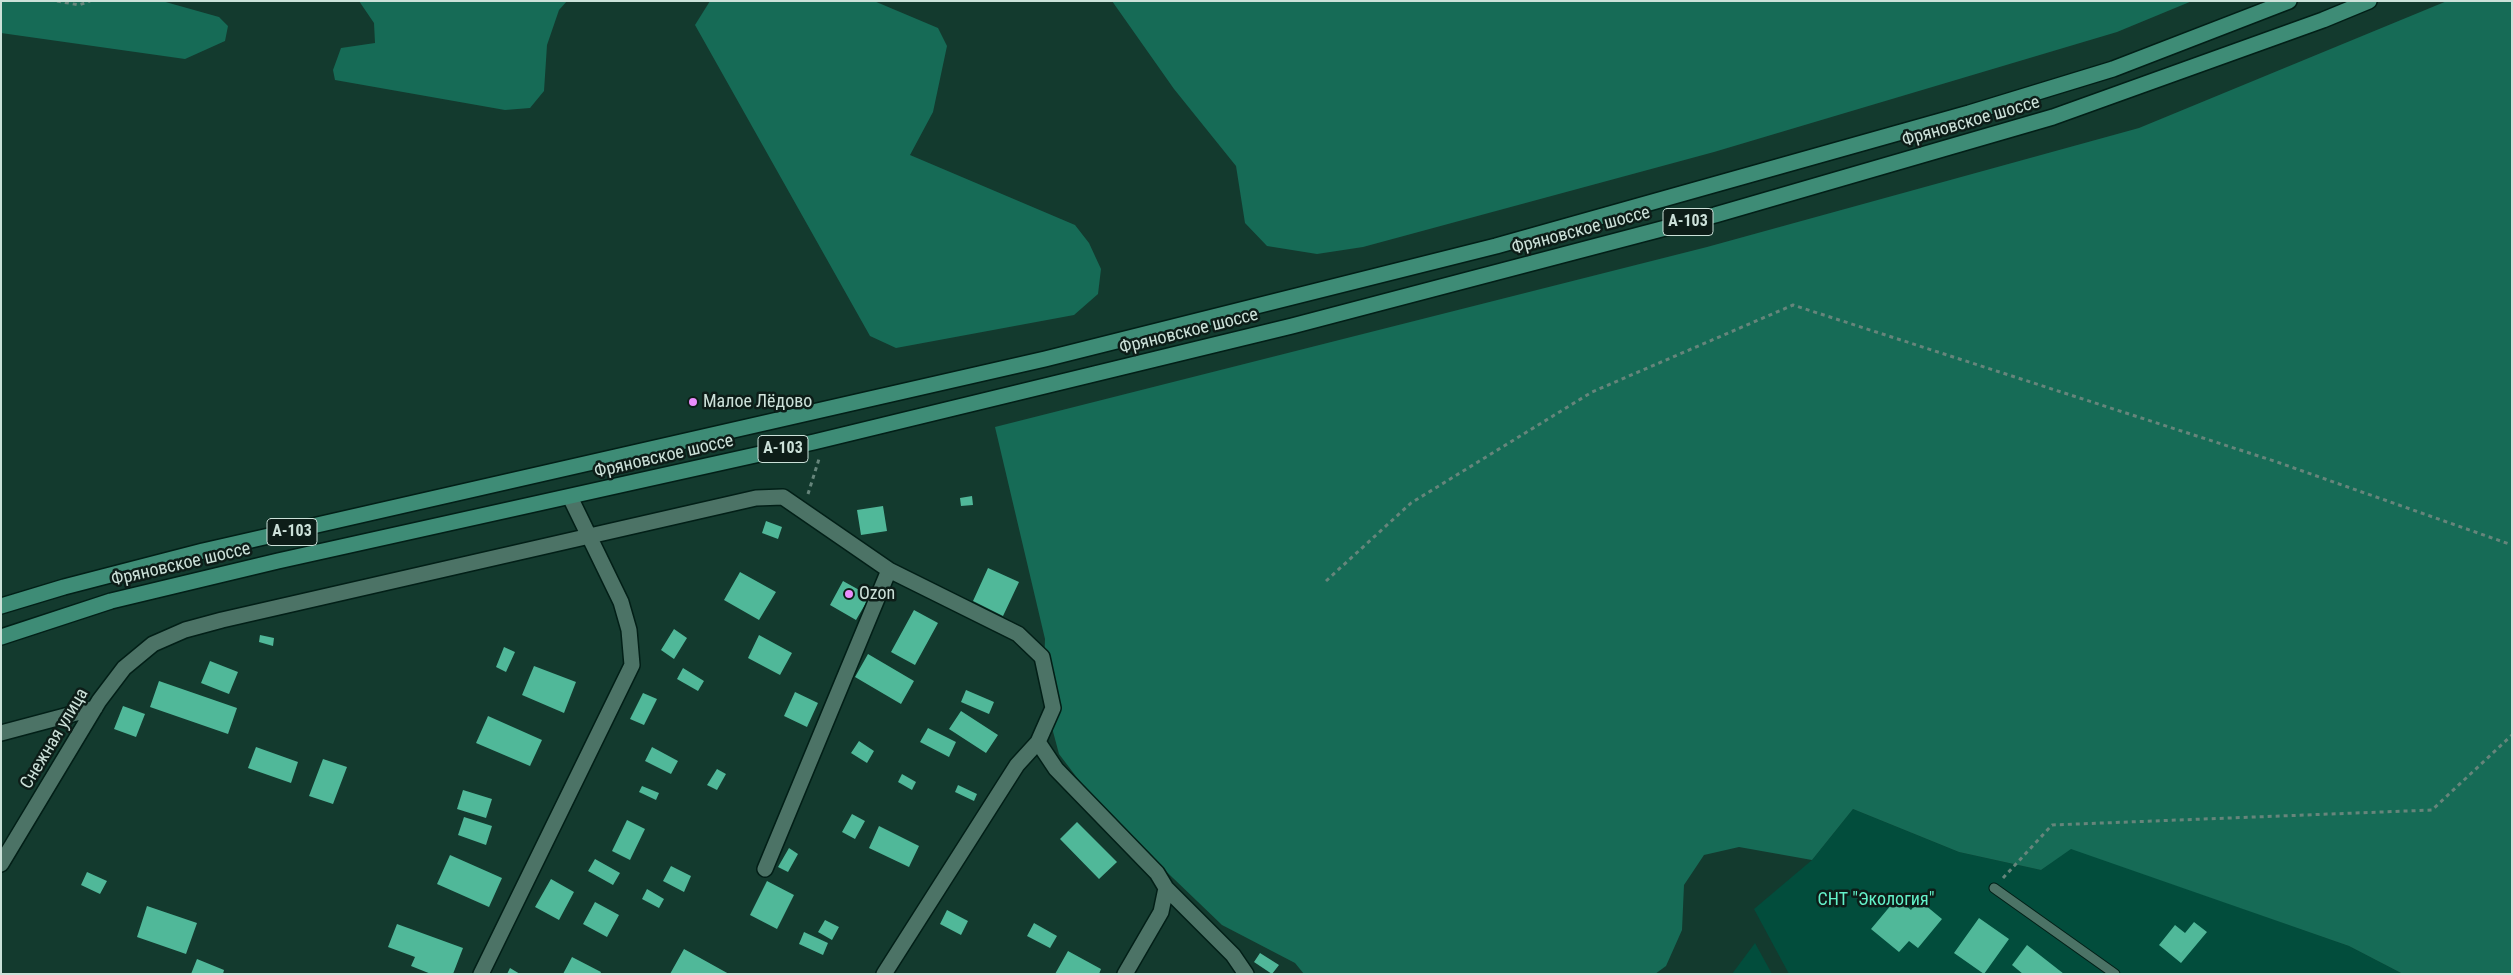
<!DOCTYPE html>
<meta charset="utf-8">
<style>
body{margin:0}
#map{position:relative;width:2513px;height:975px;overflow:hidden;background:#133a2e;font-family:"Roboto Condensed",sans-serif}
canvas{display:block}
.frame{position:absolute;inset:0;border:2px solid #cce1d9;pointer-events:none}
</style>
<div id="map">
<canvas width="2513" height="975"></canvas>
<div class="frame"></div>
</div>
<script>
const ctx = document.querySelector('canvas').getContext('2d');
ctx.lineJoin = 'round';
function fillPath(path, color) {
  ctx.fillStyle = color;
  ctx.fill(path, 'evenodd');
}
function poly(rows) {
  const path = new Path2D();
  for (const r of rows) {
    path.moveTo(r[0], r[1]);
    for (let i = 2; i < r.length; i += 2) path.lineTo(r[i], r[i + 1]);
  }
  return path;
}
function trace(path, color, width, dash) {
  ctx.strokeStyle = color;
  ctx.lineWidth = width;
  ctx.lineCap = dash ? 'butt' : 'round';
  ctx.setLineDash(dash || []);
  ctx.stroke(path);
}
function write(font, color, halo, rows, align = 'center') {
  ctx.font = font + ' "Roboto Condensed",sans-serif';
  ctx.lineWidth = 5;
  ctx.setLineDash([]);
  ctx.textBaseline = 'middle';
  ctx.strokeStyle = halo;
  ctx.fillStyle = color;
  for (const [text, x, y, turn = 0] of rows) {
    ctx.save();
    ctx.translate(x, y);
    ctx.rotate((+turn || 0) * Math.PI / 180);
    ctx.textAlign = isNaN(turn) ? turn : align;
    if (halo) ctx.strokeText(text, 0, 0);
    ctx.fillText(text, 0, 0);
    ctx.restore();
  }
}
fillPath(poly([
 [1853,809,1959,852,2041,870,2071,848,2349,946,2403,974,1789,974,1754,909,1812,860],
 [1755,943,1772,974,1732,974]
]), '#024d3c');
fillPath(poly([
 [1,1,162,1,219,17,228,26,225,41,185,59,1,33],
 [359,1,567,1,559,10,547,45,544,91,530,108,505,110,335,80,333,70,341,48,375,43,374,23],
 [710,1,874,1,938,28,947,46,933,112,910,155,1075,225,1089,243,1101,269,1098,294,1074,315,896,348,870,336,695,25],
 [1112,1,2192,1,2117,32,1714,152,1363,247,1317,254,1267,246,1245,223,1236,166,1174,89],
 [2447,1,2512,1,2512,974,2403,974,2349,946,2071,849,2041,870,1959,852,1853,809,1812,860,1739,847,1704,855,1684,885,1682,930,1666,966,1655,974,1304,974,1295,963,1222,925,1100,808,1059,754,1043,694,1045,639,995,427,1707,247,2139,128]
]), '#166b56');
fillPath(poly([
 [972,496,973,505,961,506,960,498],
 [883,506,887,531,861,535,857,510],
 [766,521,782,527,778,539,762,533],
 [988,568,1019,582,1003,616,973,601],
 [740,572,776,592,759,620,724,600],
 [843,581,870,596,856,620,830,605],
 [914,610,938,623,915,665,891,652],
 [674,629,687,638,674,659,661,650],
 [260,635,274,638,273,646,259,642],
 [759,635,792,653,780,675,748,658],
 [504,647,515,652,506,672,496,667],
 [868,654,914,681,901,704,855,677],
 [210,661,238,672,229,694,201,683],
 [534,666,576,682,564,713,522,695],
 [683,668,704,681,698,691,677,679],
 [159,681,237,708,228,734,150,707],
 [966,690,994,702,989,714,961,702],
 [795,692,818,703,807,727,784,716],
 [643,693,657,699,644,725,630,719],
 [123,706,145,714,136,737,114,729],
 [961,711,998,735,986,753,949,729],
 [488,716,542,740,530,766,476,743],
 [928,728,956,742,949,757,920,742],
 [859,741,874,751,867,763,851,753],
 [256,747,298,762,291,783,248,768],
 [652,747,678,761,671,774,645,761],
 [323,759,347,767,333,804,309,796],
 [717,769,726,774,717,790,707,785],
 [902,774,916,782,912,790,898,782],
 [958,785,977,794,974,801,955,792],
 [642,786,659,793,656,800,639,792],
 [463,790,492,799,486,818,457,809],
 [852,814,865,821,855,839,842,832],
 [464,817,492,826,486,845,458,835],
 [627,820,645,829,630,860,612,851],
 [1077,822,1117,862,1099,879,1060,839],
 [879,826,919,846,909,867,869,848],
 [789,848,798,854,788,872,778,867],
 [450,855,502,878,489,907,437,884],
 [595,859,620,873,613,885,588,871],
 [671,866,691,876,684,892,663,881],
 [87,872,107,881,100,894,81,885],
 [551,879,574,892,559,920,535,907],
 [767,881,794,895,777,929,750,915],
 [647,889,664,899,659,908,642,899],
 [1897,898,1911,910,1919,900,1942,919,1918,948,1909,941,1899,952,1871,929],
 [595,902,619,915,607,937,583,924],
 [147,906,197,923,186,954,137,937],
 [947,910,968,921,961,935,940,924],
 [1979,918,2009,939,1984,974,1954,953],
 [825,920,839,927,832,940,818,932],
 [2194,922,2207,932,2181,963,2159,945,2175,925,2185,933],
 [1034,923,1057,936,1050,948,1027,936],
 [397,924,463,948,453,974,431,974,411,966,415,957,388,947],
 [804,932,828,943,823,955,799,944],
 [2027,945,2064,974,2023,974,2012,965],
 [684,949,729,974,670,974],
 [1068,951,1101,969,1099,974,1055,974],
 [1260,953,1279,965,1272,974,1254,962],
 [572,957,601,972,600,974,563,974],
 [197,959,224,970,223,974,191,974],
 [510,968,520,974,507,974]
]), '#50b899');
const service = poly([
 [1994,888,2115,974]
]);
const minor = poly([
 [1,733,95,708],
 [1,864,99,701,124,668,153,644,185,630,222,620,756,498,783,497,889,570,1018,634,1042,657,1053,708,1038,742,1056,769,1157,873,1166,888,1233,955,1246,974],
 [765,869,889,570],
 [481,974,632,665,629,630,621,602,570,497],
 [884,974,1017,765,1038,742],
 [1125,974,1161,912,1166,888]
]);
const primary = poly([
 [1,606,64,587,203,551,1045,359,1496,246,1969,113,2113,69,2289,1],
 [1,637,111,601,278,561,814,442,1292,326,1715,215,2053,117,2323,20,2369,1]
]);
trace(service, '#021f17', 11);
trace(minor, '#021f17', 18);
trace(primary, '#021f17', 18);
trace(poly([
 [57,1,79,5,90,1],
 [808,494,819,459],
 [1326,581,1411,503,1592,392,1793,305,2277,462,2512,545],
 [2003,878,2052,825,2432,810,2512,735]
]), '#66857b', 3, [4, 4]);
trace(service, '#4c7366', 9);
trace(minor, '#4c7366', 15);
trace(primary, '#3e8c76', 15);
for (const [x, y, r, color] of [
 [693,402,5,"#ea8dfc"],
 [849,594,5,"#ea8dfc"]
]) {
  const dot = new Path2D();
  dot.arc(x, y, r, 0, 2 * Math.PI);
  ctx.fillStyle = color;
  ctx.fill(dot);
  trace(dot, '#0d1d18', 2);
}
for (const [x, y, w] of [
 [1688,222,50],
 [783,449,50],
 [292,532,50]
]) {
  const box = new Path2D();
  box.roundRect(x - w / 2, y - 13.5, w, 27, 4);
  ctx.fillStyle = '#0d1d18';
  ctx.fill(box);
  trace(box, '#cce1d9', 1);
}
write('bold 16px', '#cce1d9', null, [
 ["А-103",1688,222],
 ["А-103",783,449],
 ["А-103",292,532]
]);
write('18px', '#cce1d9', '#0d1d18', [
 ["Фряновское шоссе",1971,122,-16],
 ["Фряновское шоссе",1581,231,-15],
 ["Фряновское шоссе",1189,332,-14],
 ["Фряновское шоссе",664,457,-13],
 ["Фряновское шоссе",181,565,-13],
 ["Снежная улица",55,739,-59]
]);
write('18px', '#cce1d9', '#0d1d18', [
 ["Малое Лёдово",703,402],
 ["Ozon",859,594]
], 'left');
write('18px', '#64f2c9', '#0d1d18', [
 ["СНТ \"Экология\"",1876,900]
]);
</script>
